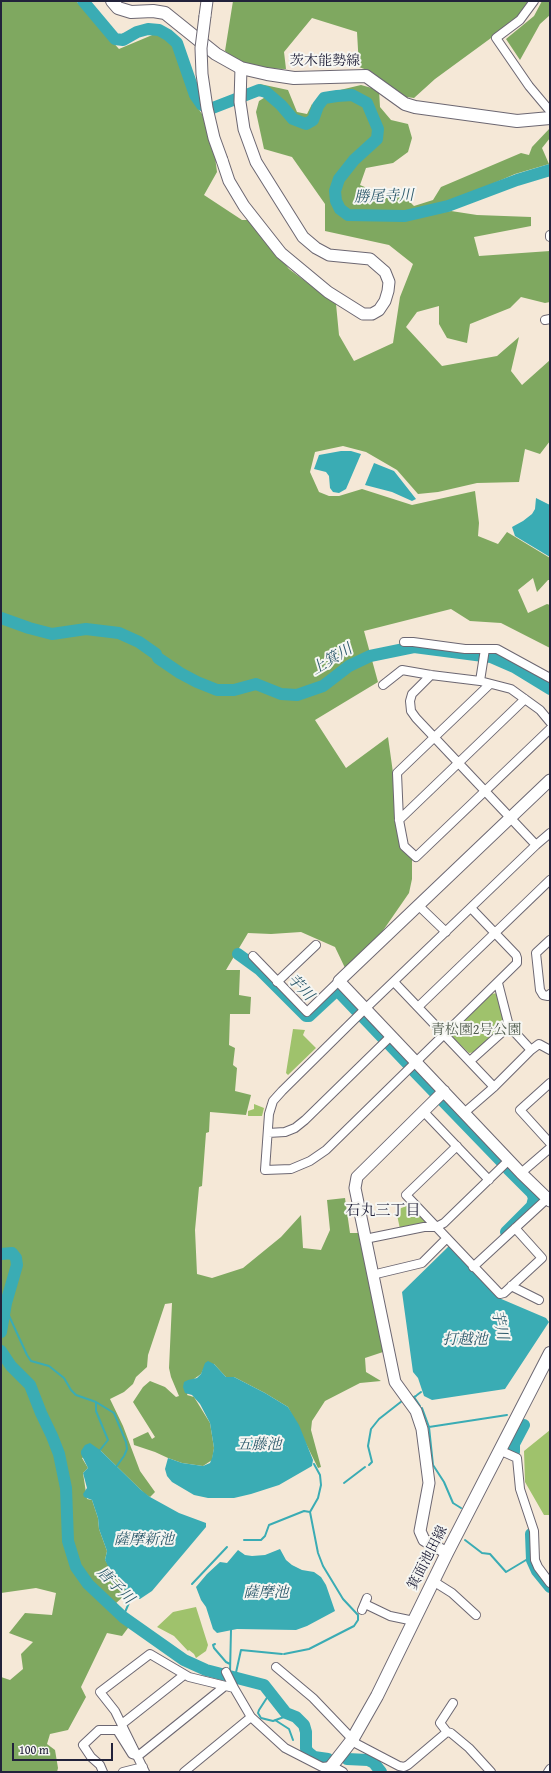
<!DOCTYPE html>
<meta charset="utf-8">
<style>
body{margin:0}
#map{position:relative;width:551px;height:1773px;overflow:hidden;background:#f5e8d7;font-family:"Gentium Book Plus",serif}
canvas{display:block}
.frame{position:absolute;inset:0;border:2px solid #22223b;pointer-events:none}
.scale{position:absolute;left:12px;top:1743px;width:101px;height:18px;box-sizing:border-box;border:2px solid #22223b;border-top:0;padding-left:5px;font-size:12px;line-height:14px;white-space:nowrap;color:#22223b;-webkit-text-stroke:3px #f6f6f2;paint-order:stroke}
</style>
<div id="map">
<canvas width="551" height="1773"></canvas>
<div class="frame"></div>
<div class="scale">100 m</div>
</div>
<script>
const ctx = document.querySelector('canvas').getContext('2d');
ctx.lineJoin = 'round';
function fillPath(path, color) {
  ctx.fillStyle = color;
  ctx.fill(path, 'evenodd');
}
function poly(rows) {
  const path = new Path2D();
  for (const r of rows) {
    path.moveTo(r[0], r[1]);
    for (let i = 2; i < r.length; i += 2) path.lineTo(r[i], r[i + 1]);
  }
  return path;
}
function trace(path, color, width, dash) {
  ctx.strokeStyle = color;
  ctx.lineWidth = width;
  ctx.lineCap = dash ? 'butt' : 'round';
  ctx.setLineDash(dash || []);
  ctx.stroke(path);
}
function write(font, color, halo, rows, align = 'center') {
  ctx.font = font + ' "Gentium Book Plus","Noto Serif JP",serif';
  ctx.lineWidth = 4;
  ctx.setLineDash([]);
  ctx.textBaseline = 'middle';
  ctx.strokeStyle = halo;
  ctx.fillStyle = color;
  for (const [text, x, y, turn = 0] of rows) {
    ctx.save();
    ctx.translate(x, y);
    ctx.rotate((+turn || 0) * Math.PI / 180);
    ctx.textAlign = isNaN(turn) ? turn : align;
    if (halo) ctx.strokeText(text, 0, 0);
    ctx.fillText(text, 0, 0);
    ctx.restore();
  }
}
fillPath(poly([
 [498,993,506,1023,476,1052,469,1053,453,1038,451,1032,491,994],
 [293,1029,305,1030,303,1035,316,1048,288,1075,286,1073],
 [254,1104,264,1108,262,1116,248,1116,248,1111,254,1109],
 [412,1204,426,1219,426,1223,400,1229,396,1210],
 [550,1430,550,1515,544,1515,525,1482,524,1451],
 [196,1607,208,1645,206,1651,196,1658,194,1654,189,1650,188,1651,174,1636,157,1627,173,1612]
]), '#9fc26c');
fillPath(poly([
 [1,1,76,1,119,49,157,33,166,38,176,48,191,98,202,114,215,157,217,172,204,195,242,220,251,220,289,269,336,304,339,335,354,361,393,343,400,297,413,264,389,245,325,231,325,204,292,157,264,149,256,112,259,101,267,96,291,122,305,127,314,122,326,101,351,98,364,106,375,129,374,138,352,158,336,177,332,190,337,210,347,218,403,220,451,211,477,215,531,217,531,226,474,237,479,256,550,251,550,302,545,303,521,297,510,308,470,324,467,343,447,338,439,324,439,306,417,312,406,327,442,366,497,356,519,337,511,371,522,385,550,360,550,441,540,454,525,449,519,482,477,483,438,492,418,494,397,470,366,452,343,446,315,452,310,472,319,492,329,496,339,496,362,489,412,505,475,491,479,523,478,536,498,544,507,532,550,558,550,580,548,580,537,592,533,578,518,590,528,613,547,604,550,605,550,648,501,623,470,621,451,609,364,631,378,682,315,720,346,768,388,737,401,830,412,858,412,879,409,893,382,932,346,970,335,947,301,932,271,934,248,933,226,970,240,970,239,995,251,997,250,1014,230,1014,229,1045,235,1048,233,1065,237,1068,235,1091,251,1095,246,1115,210,1112,209,1132,206,1133,202,1186,199,1187,195,1230,197,1274,212,1278,243,1268,281,1237,301,1215,303,1248,321,1250,330,1230,327,1200,345,1198,350,1233,359,1233,383,1352,365,1358,366,1372,381,1381,360,1383,325,1401,312,1421,311,1430,321,1467,318,1468,288,1407,265,1393,234,1377,226,1377,214,1364,203,1370,201,1374,194,1379,187,1395,194,1397,210,1423,214,1448,212,1460,203,1466,182,1463,168,1458,155,1452,134,1445,133,1439,148,1432,152,1439,155,1437,133,1402,143,1387,150,1381,165,1387,176,1397,179,1396,171,1377,169,1368,172,1303,165,1304,148,1355,147,1367,136,1377,133,1384,124,1392,110,1399,123,1426,140,1471,155,1492,150,1497,145,1494,100,1450,82,1458,88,1468,83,1473,87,1499,92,1500,98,1518,99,1529,107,1551,105,1560,125,1589,125,1595,115,1604,132,1620,128,1628,122,1636,107,1633,81,1687,86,1697,68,1730,50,1734,47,1744,55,1750,58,1768,57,1772,1,1772,1,1677,10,1680,23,1669,21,1654,33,1642,9,1633,25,1613,52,1615,56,1593,36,1588,1,1593],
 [233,1,530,1,517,19,435,79,414,98,399,96,372,72,359,67,357,32,312,18,284,52,286,69,246,68,225,51],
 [542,1,550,1,550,15,540,24,520,60,506,39,534,16],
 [260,84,288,90,297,112,307,114,312,104,315,108,311,118,306,121,294,117,283,104,268,91,259,88],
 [361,85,379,90,380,107,391,120,408,124,412,138,408,152,393,163,366,168,360,185,381,194,404,196,414,206,433,200,441,187,521,153,529,155,532,147,550,128,550,138,542,148,549,164,515,174,448,203,405,214,350,213,342,208,337,191,341,180,355,162,369,151,378,140,380,129,368,103,352,94,337,94,340,90]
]), '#7fa860');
fillPath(poly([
 [341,451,351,451,361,454,346,489,339,493,333,492,330,488,329,476,326,472,314,469,319,455],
 [374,463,394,471,416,499,412,501,392,492,365,485],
 [536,498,550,505,550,557,515,536,512,527,523,521,532,514,535,509],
 [449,1246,499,1298,546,1318,549,1322,505,1389,432,1400,424,1396,418,1378,413,1372,402,1292],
 [208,1361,214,1364,226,1377,234,1377,265,1393,288,1407,299,1425,313,1460,312,1466,279,1485,251,1494,234,1498,208,1498,194,1495,172,1482,167,1476,165,1469,168,1458,182,1463,203,1466,210,1463,212,1458,214,1448,210,1423,200,1404,192,1395,185,1393,183,1387,184,1382,188,1380,197,1378,201,1374,205,1363],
 [90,1443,100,1450,141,1490,150,1497,179,1513,206,1523,206,1527,152,1591,140,1599,133,1598,125,1595,125,1589,123,1585,110,1570,105,1560,107,1551,99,1529,98,1518,92,1500,84,1497,83,1494,87,1488,83,1473,88,1468,81,1454,81,1451,85,1445],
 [280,1549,286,1560,292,1565,302,1570,314,1572,321,1577,326,1585,335,1611,307,1626,296,1630,237,1629,217,1633,213,1629,206,1607,201,1600,196,1587,207,1574,220,1562,227,1563,238,1550,245,1555,252,1556,265,1555]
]), '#3aacb4');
trace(poly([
 [5,1307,27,1355,31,1361,49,1366,64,1378,71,1390,76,1395,96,1402,114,1413,126,1442,127,1449,124,1456,116,1467],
 [417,1395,421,1392],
 [416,1396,414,1397,420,1406],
 [96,1402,96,1411,108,1440,100,1450],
 [422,1408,429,1427,433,1465,444,1482,453,1503,461,1508],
 [429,1427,507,1415],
 [369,1465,372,1462,368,1446,371,1429,379,1419,402,1401],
 [344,1483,365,1467],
 [310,1512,318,1498,321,1485,320,1475,314,1464],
 [244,1540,261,1540,265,1536,269,1525,304,1511,310,1512,318,1553,323,1566,343,1599,358,1615,358,1620,354,1626,309,1649,284,1654],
 [465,1540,482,1553,490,1554,506,1572,531,1557],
 [192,1584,227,1547],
 [123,1617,131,1598],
 [215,1644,213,1645,214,1648,226,1662,230,1664],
 [230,1673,231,1630],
 [235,1677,241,1650,282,1654],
 [270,1693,259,1710,258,1713,261,1718,273,1721,292,1714],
 [275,1720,289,1729,293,1740]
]), '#3aacb4', 2);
trace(poly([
 [83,1,115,39,123,40,137,32,148,29,159,30,168,35,177,43,195,95,202,105,210,109,259,90,266,92,281,105,293,119,306,124,313,120,318,106,324,98,337,96,352,95,367,103,378,129,377,139,354,160,339,179,335,191,336,201,340,209,348,215,405,216,448,206,517,180,550,170],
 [1,618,29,628,52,634,86,629,119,633,139,642,156,654],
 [158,658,180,673,197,682,217,690,234,690,256,684,281,694,297,695,323,686,349,666,370,656,414,647,491,657,514,667,550,689],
 [238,954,260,970,306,1016,309,1016,337,990,356,1010],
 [363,1017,383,1038],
 [389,1044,409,1065],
 [414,1071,501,1161],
 [506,1232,532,1206,534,1198,532,1193,508,1169],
 [1,1254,12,1253,16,1258,17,1265,6,1303,1,1332],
 [1,1351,11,1366,30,1385,41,1413,52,1436,59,1454,66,1488,68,1541,76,1567,88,1584,123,1617,184,1660,206,1670,264,1685,286,1713,296,1717,304,1725,306,1732,306,1749,309,1753,314,1757,328,1759],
 [514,1452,514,1444,524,1425],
 [531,1534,532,1560,537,1571,550,1587],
 [347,1759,368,1760,374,1763,381,1772]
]), '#3aacb4', 12);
const street = poly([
 [534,1,520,20,496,38,529,86,550,111],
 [550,235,550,237],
 [545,320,550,319],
 [404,642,413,642,465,649,497,649,550,678],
 [431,675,412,694,410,701,411,711,416,718,536,845],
 [480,681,485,649],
 [490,684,397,773,399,820,404,846,416,857,550,729],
 [383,685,402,670,431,675,480,681,511,689,540,710,550,722],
 [399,820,525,699],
 [419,906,446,932],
 [471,908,516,955,517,958,517,963,326,1150,310,1161,291,1169,265,1170,269,1114,273,1101,282,1091,365,1009,536,845,550,833],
 [550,940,536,953,540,990,543,995,548,996,550,994],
 [253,956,307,1012,339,981],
 [277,982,316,945],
 [394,982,494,1087],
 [498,983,509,1026,531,1050],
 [418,1007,550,880],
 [470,1061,509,1026],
 [550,1083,520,1110,550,1143],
 [423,1111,489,1180],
 [464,1113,494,1087,531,1050,539,1044,550,1050],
 [268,1133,285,1132,295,1128,305,1120,391,1036],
 [457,1146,406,1195,500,1294,504,1293,542,1258,515,1228],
 [521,1173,550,1148],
 [365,1239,424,1227,436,1227,444,1223,509,1160],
 [473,1267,550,1196],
 [372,1275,422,1263,447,1238],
 [511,1286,539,1300],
 [499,1450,517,1458,520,1489,534,1531,535,1560,538,1567,550,1583],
 [433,1581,452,1593,476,1615],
 [365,1604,390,1616,414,1621],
 [362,1610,367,1598],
 [276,1667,313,1698,357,1744,399,1766,404,1767,408,1765,447,1732],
 [226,1672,234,1688],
 [453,1703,440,1723,447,1732,451,1733,469,1748,491,1772],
 [122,1724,184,1675],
 [103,1772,100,1765,91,1757,83,1745,99,1730,117,1730,132,1754,138,1756,225,1686],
 [123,1772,143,1767],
 [145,1772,115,1711,100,1692,150,1654,189,1677,234,1688,251,1717,285,1748,322,1767,332,1766,343,1772],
 [184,1772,251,1717],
 [548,1772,550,1769]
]);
const secondary = poly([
 [205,16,207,1],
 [222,160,229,181,244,206,281,253,328,292,363,314,372,314,379,310,385,301,388,291,389,282,385,272,370,259,329,255,316,248,303,237,256,162,244,129,240,102,241,68],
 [550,780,339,981,521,1173,550,1201],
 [444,1091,357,1177,355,1188,395,1382,416,1411,422,1429,429,1483,420,1531,424,1540,447,1553]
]);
const primary = poly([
 [112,1,118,8,131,12,153,11,165,13,216,54,241,68,267,74,294,78,366,76,405,104,415,107,517,121,550,118],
 [327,1772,352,1740,377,1696,447,1553,550,1353]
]);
trace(street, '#6c6772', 10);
trace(secondary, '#6c6772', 13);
trace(primary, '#6c6772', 14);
trace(street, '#fff', 8);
trace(secondary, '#fff', 11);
trace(primary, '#fff', 12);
const secondaryBridge = poly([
 [205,16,201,48,202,74,207,108,214,138,222,160]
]);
trace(secondaryBridge, '#6c6772', 13, []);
trace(secondaryBridge, '#fff', 11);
write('14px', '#22223b', '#f6f6f2', [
 ["茨木能勢線",325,61],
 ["箕面池田線",428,1558,-63]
]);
write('14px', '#4e5a4c', '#f6f6f2', [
 ["青松園2号公園",476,1030]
]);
write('italic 15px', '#2c596b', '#f6f6f2', [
 ["勝尾寺川",384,197,-2],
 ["上箕川",332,660,-31],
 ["芋川",300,988,46],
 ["芋川",499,1325,77],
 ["打越池",465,1340],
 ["五藤池",259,1445],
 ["薩摩新池",144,1540],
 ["唐子川",115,1586,45],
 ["薩摩池",266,1593]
]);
write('15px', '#22223b', '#f6f6f2', [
 ["石丸三丁目",383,1211]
]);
</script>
